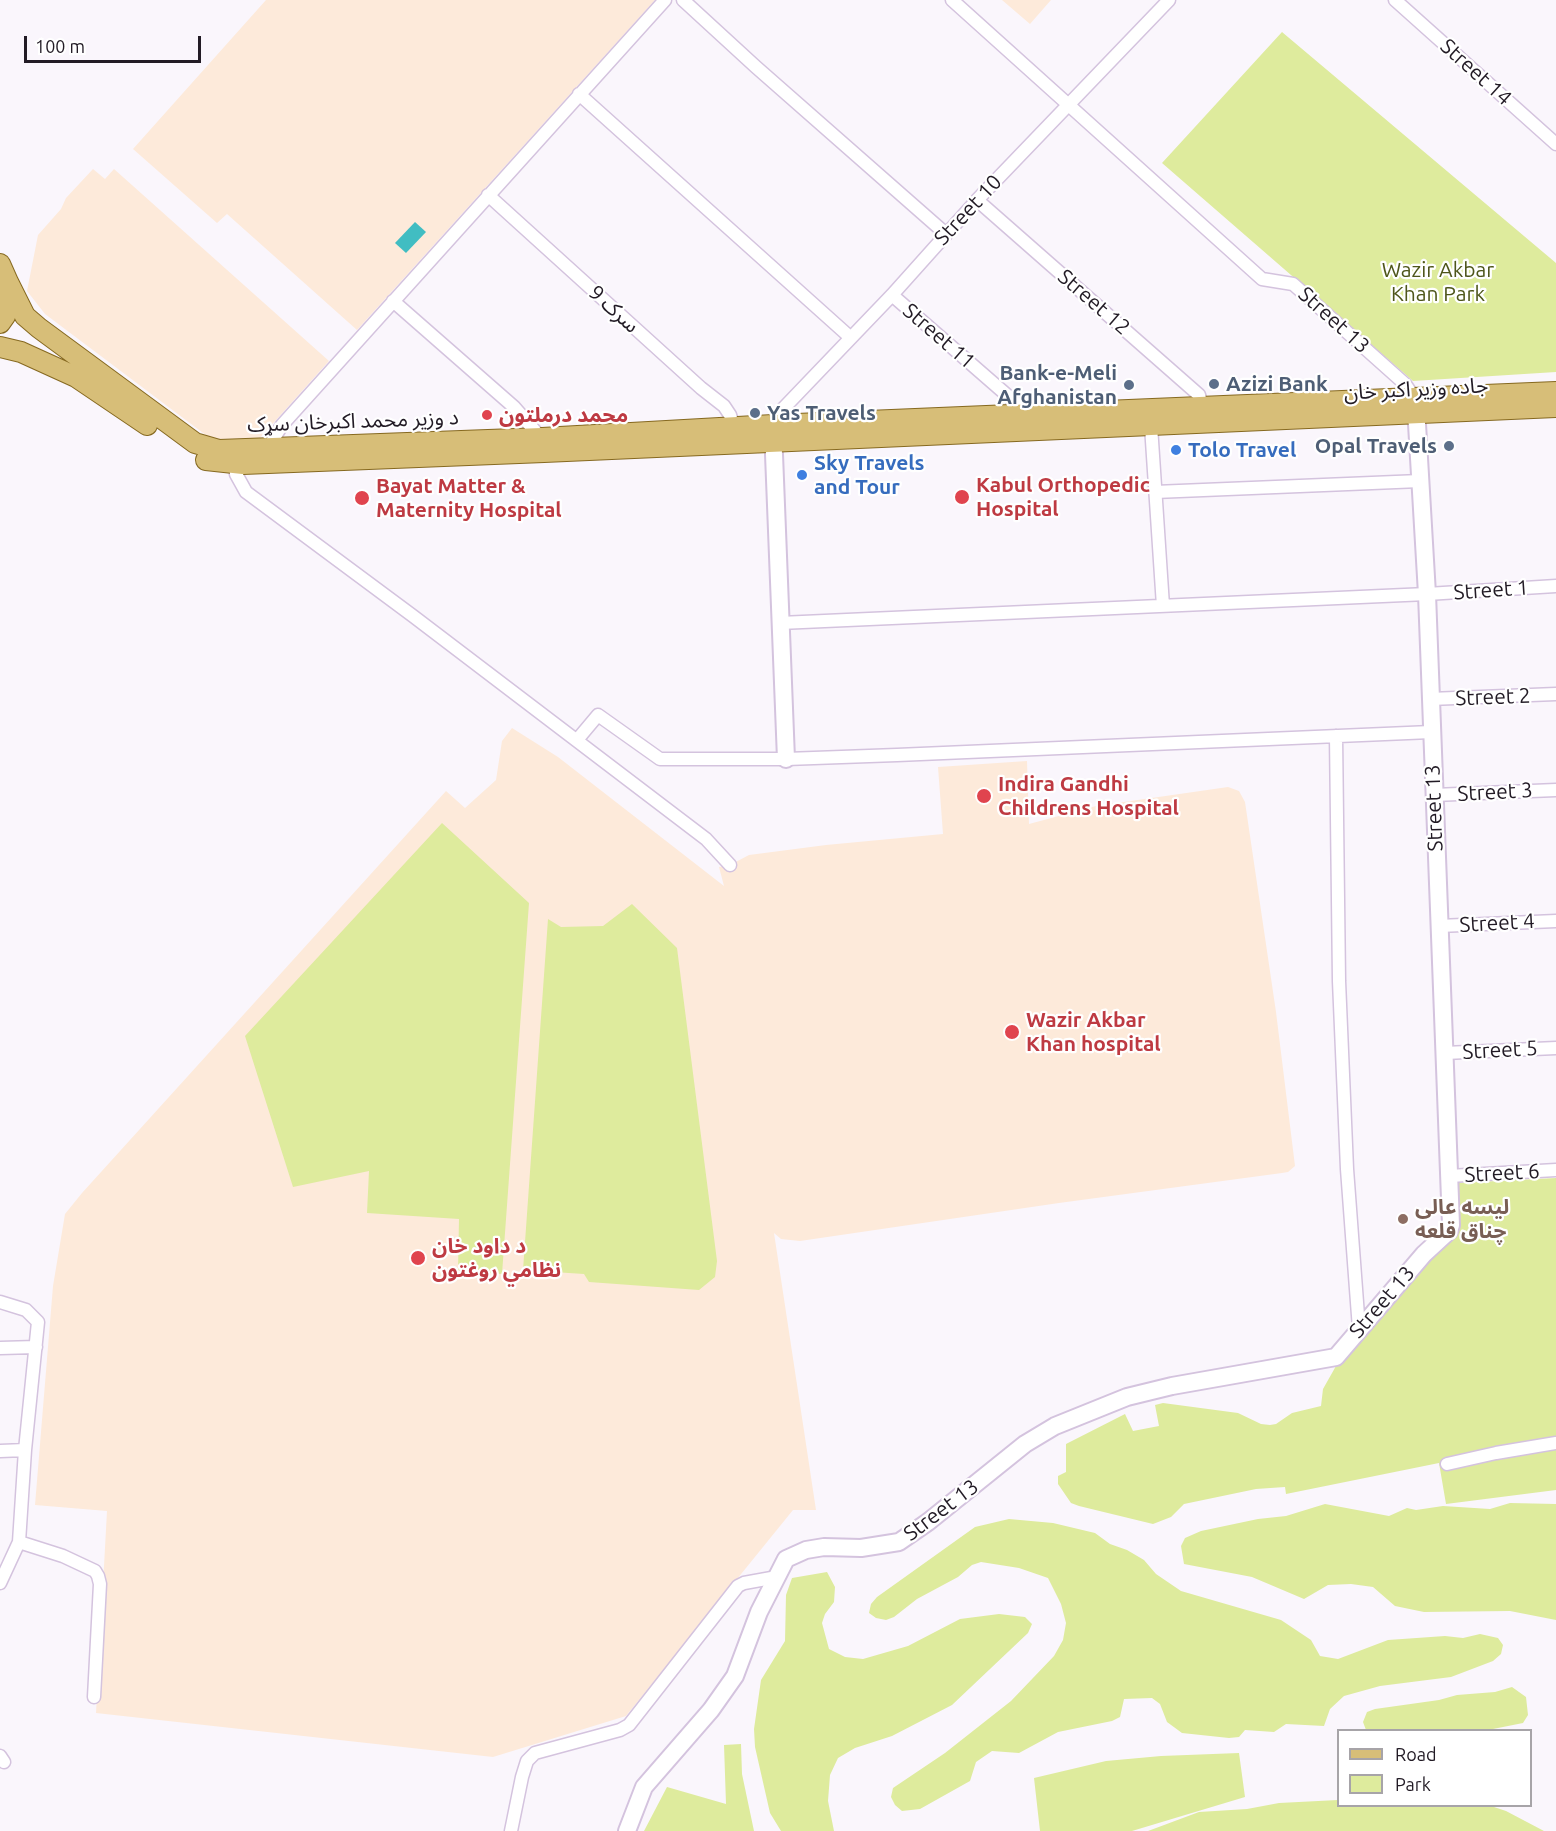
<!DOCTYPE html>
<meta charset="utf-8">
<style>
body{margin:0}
#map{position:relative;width:1556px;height:1831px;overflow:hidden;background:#faf6fc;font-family:Ubuntu,sans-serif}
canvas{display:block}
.legend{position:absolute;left:1337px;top:1729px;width:195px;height:78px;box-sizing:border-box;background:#fff;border:2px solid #a7a4a8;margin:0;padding:8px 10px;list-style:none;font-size:18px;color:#221b25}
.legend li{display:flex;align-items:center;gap:12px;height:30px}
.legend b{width:30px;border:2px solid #a7a4a8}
.scale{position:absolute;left:24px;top:36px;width:177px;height:27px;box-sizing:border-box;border:3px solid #221b25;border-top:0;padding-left:8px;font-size:18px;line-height:21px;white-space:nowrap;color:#221b25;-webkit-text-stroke:4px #fff;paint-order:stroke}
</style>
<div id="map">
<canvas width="1556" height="1831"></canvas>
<ul class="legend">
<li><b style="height:8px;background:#d7be78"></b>Road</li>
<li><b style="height:16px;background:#deeb9d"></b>Park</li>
</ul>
<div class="scale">100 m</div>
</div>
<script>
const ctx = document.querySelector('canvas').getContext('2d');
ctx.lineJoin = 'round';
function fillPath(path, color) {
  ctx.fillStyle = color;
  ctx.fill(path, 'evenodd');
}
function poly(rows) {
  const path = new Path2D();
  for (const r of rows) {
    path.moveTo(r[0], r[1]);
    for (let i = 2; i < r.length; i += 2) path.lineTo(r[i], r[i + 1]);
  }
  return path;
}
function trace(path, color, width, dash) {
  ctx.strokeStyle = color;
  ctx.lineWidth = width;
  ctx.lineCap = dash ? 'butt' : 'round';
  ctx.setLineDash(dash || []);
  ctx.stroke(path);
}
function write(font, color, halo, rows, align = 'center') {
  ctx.font = font + ' Ubuntu,"Noto Sans Arabic",sans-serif';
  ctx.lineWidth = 4.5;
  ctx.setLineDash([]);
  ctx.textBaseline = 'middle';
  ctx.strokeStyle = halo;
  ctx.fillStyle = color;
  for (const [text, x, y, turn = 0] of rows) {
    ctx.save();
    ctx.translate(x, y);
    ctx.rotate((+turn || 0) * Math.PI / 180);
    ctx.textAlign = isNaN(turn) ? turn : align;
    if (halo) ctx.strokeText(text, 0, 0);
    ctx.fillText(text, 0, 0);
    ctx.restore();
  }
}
fillPath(poly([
 [266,0,655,0,357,330,227,214,217,223,133,149],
 [1002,0,1051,0,1030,24],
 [93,169,105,179,114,169,329,361,259,439,215,442,45,314,27,291,38,235,61,209,66,198],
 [512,728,558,757,724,886,719,867,730,865,749,855,826,845,943,834,938,767,1027,761,1029,824,1096,806,1228,787,1239,791,1245,802,1276,1012,1295,1166,1288,1172,1282,1173,1059,1203,800,1241,781,1239,774,1233,816,1510,793,1510,626,1716,493,1757,96,1713,107,1511,35,1505,53,1286,65,1214,82,1193,446,791,465,808,496,780,502,741]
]), '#fdeada');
fillPath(poly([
 [1282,32,1556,263,1556,372,1413,381,1162,163],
 [442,823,529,903,502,1274,458,1271,459,1219,367,1213,369,1171,293,1187,245,1036],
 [632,904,677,948,717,1261,715,1277,699,1290,589,1282,584,1274,523,1270,548,919,561,927,603,926],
 [1556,1178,1556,1490,1446,1504,1439,1463,1286,1494,1285,1487,1256,1489,1184,1504,1171,1517,1153,1524,1079,1506,1071,1503,1058,1484,1058,1476,1066,1472,1066,1444,1125,1414,1133,1431,1159,1426,1155,1405,1163,1403,1238,1413,1261,1424,1270,1425,1276,1424,1292,1413,1321,1406,1323,1389,1336,1366,1434,1253,1453,1240,1459,1228,1457,1183],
 [1510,1503,1556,1504,1556,1620,1510,1611,1424,1612,1395,1606,1373,1587,1351,1584,1328,1585,1304,1599,1252,1577,1184,1564,1181,1546,1185,1538,1201,1531,1258,1519,1286,1516,1325,1504,1389,1516,1407,1508,1416,1510,1443,1506,1490,1509],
 [1009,1519,1053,1523,1095,1533,1110,1544,1127,1550,1144,1560,1156,1574,1181,1591,1281,1620,1311,1640,1320,1656,1338,1659,1388,1640,1445,1636,1463,1638,1480,1634,1498,1638,1503,1645,1501,1654,1493,1661,1451,1677,1380,1686,1344,1696,1330,1709,1324,1726,1286,1724,1274,1732,1245,1730,1239,1737,1229,1738,1182,1733,1167,1722,1160,1704,1152,1698,1124,1699,1120,1717,1112,1721,1058,1732,1019,1753,992,1751,976,1762,970,1781,920,1809,902,1811,895,1805,891,1797,893,1788,945,1753,1011,1701,1054,1656,1063,1640,1066,1623,1061,1604,1048,1578,1019,1568,981,1562,972,1565,958,1577,917,1599,894,1617,886,1620,876,1618,869,1613,871,1604,877,1597,975,1527],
 [827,1572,835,1587,834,1602,825,1614,822,1623,829,1649,845,1657,863,1659,908,1646,960,1619,999,1614,1025,1617,1032,1624,1028,1633,952,1705,892,1736,855,1748,838,1758,830,1775,828,1801,834,1831,781,1831,770,1813,755,1747,754,1729,761,1680,785,1641,786,1595,792,1578],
 [1512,1687,1526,1697,1528,1715,1523,1723,1488,1730,1366,1730,1363,1722,1367,1712,1375,1709,1439,1700,1457,1695,1495,1692],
 [741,1744,742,1774,754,1831,644,1831,667,1787,726,1804,724,1745],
 [1239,1753,1245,1797,1132,1831,1040,1831,1034,1778,1106,1761,1161,1756],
 [1338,1800,1338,1806,1491,1806,1506,1811,1544,1831,1148,1831,1199,1812,1247,1809,1279,1803]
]), '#deeb9d');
fillPath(poly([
 [415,222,426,232,406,253,395,243]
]), '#41bdc2');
const minor = poly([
 [683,0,756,67,946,234],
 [952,0,1262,279,1293,284,1405,384,1411,393,1413,403],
 [1395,0,1556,144],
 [579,94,851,338],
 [488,195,701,388,724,406,730,415,735,431],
 [977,200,1199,395,1204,413],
 [892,295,1016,403,1028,417],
 [393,301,514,407,542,439],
 [773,425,778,414,892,295,977,200,1169,0],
 [1151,426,1163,606],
 [268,448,282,425,665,0],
 [235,457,236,474,246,492,413,616,706,839,730,865],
 [1155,492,1420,481],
 [780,623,1427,594,1556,586],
 [1430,699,1556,694],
 [1336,736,1339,981,1347,1169,1359,1329],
 [577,740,598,715,660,759,786,759,897,755,1431,732],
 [1434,795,1556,790],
 [1439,926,1556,921],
 [1445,1053,1556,1048],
 [1449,1176,1556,1170],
 [0,1302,26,1310,38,1322,25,1450,19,1542,0,1583],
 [0,1348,36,1347],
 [0,1451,25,1450],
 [1447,1464,1496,1453,1556,1443],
 [19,1542,63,1556,95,1571,98,1576,100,1584,94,1697],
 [0,1756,4,1762],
 [511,1831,522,1777,527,1761,535,1753,620,1730,629,1725,738,1586,744,1583,777,1577]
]);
const tertiary = poly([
 [773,429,786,759],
 [627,1831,644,1787,711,1710,735,1676,759,1612,786,1559,806,1550,824,1547,861,1548,899,1542,928,1522,1025,1444,1055,1426,1127,1397,1172,1386,1336,1357,1424,1254,1449,1231,1451,1225,1427,594,1417,424,1414,413]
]);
const primary = poly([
 [0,264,8,282,9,300,5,316,0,323],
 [8,282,25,316,39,328,195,443,219,450,542,438,773,425,1556,392],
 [0,347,21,352,76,377,147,425],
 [206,460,243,464,544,452,1556,407]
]);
trace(minor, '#d4c3de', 15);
trace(tertiary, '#d4c3de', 20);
trace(primary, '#866920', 22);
trace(minor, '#fff', 12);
trace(tertiary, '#fff', 16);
trace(primary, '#d7be78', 20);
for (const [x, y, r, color] of [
 [1214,384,6,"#5c6f8a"],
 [1129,385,6,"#5c6f8a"],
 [755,413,6,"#5c6f8a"],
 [487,415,6,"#e0444e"],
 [1449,446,6,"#5c6f8a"],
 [1176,450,6,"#3f7fe0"],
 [802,475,6,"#3f7fe0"],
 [962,497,8,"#e0444e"],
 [362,498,8,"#e0444e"],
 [984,796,8,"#e0444e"],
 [1012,1032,8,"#e0444e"],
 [1403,1219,6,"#8d6e63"],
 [418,1258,8,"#e0444e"]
]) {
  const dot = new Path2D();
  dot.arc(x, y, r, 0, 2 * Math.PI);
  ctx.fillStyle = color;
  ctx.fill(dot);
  trace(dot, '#fff', 2);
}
write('21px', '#221b25', '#fff', [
 ["Street 14",1476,72,42],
 ["Street 10",968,210,-47],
 ["Street 12",1094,302,41],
 ["سرک 9",614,309,42],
 ["Street 13",1334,320,42],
 ["Street 11",939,336,41],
 ["جاده وزیر اکبر خان",1416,389,-3],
 ["د وزیر محمد اکبرخان سړک",353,421,-2],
 ["Street 1",1491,590,-4],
 ["Street 2",1493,697,-2],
 ["Street 3",1495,792,-3],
 ["Street 13",1434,808,-92],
 ["Street 4",1497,923,-3],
 ["Street 5",1500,1050,-3],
 ["Street 6",1502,1173,-3],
 ["Street 13",1382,1302,-49],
 ["Street 13",941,1510,-37]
]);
write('21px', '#4e561a', '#fff', [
 ["Wazir Akbar",1438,270],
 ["Khan Park",1438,294]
]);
write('bold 21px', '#4e5e75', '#fff', [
 ["Bank-e-Meli",1117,373],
 ["Afghanistan",1117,397],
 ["Azizi Bank",1226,384,"left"],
 ["Yas Travels",767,413,"left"],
 ["Opal Travels",1437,446]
], 'right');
write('bold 21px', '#be3a42', '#fff', [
 ["محمد درملتون",499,415],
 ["Kabul Orthopedic",976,485],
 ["Hospital",976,509],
 ["Bayat Matter &",376,486],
 ["Maternity Hospital",376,510],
 ["Indira Gandhi",998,784],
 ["Childrens Hospital",998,808],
 ["Wazir Akbar",1026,1020],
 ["Khan hospital",1026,1044],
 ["د داود خان",432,1246],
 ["نظامي روغتون",432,1270]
], 'left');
write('bold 21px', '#366cbe', '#fff', [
 ["Tolo Travel",1188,450],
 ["Sky Travels",814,463],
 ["and Tour",814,487]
], 'left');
write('bold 21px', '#785e54', '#fff', [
 ["لیسه عالی",1415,1207],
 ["چناق قلعه",1415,1231]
], 'left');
</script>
